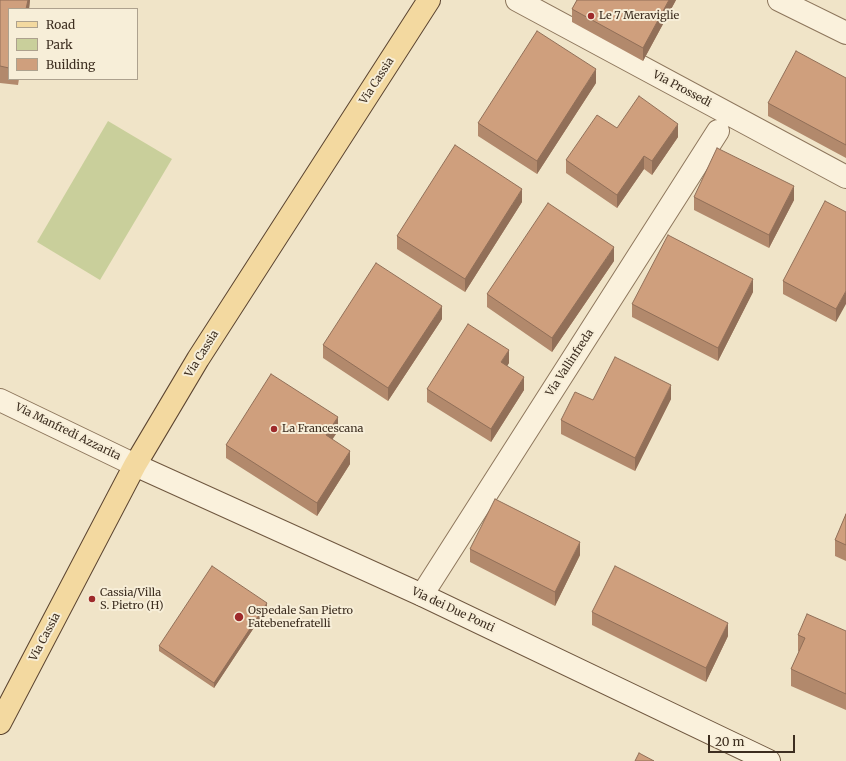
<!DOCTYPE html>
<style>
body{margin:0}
#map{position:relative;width:846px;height:761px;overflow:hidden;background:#f0e4c8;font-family:Merriweather,serif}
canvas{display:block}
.legend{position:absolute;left:8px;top:8px;width:130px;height:72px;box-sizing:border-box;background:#f7eed8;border:1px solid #ada18e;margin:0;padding:5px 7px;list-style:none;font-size:12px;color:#3d2e20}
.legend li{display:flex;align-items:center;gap:8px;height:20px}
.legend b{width:20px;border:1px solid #ada18e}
.scale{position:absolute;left:708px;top:735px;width:87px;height:18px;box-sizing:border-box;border:2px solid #3d2e20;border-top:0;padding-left:5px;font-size:12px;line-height:14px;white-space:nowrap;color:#3d2e20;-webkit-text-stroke:3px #f7eed8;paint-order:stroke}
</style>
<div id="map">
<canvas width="846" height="761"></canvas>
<ul class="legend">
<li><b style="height:5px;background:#f3d9a0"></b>Road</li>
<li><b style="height:11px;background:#c9cf9b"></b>Park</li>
<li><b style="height:11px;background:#cf9f7d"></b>Building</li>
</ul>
<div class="scale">20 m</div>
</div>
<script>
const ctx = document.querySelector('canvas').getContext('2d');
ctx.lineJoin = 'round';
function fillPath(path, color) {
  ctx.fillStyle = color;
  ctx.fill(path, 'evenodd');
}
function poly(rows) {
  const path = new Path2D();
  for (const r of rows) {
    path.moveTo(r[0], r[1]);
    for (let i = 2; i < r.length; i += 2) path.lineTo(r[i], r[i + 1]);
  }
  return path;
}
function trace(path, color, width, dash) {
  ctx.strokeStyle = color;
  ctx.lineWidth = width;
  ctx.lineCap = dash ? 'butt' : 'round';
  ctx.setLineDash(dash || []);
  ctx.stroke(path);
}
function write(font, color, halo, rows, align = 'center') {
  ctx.font = font + ' Merriweather,serif';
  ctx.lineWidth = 4;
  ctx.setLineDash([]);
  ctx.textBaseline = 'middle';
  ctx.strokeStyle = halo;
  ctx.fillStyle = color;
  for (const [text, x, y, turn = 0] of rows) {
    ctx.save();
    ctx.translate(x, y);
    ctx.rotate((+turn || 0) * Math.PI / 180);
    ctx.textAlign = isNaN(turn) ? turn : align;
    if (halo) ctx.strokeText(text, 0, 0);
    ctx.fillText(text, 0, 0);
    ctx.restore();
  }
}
fillPath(poly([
 [108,121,172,159,100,280,37,242]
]), '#c9cf9b');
const street = poly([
 [517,0,846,177],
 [779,0,846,33],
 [0,400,135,465],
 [422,595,718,131]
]);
const secondary = poly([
 [135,465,422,595,769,761]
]);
const primary = poly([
 [0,723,135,465,198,359,429,0]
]);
trace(street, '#8d765c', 24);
trace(secondary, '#6f573f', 24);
trace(primary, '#5b4430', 24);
trace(street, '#faf1dc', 22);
trace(secondary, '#faf1dc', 22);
trace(primary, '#f3d9a0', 22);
fillPath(poly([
 [0,0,30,0,29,9,9,9,9,79,19,79,18,85,0,83],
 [577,0,676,0,643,61,572,22,572,9],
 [846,78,846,158,768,116,768,103],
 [596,83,537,174,478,136,478,123],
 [617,128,678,137,652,175,644,169,617,208,566,173,566,160],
 [694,197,794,200,769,248,694,210],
 [522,202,465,292,397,249,397,236],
 [846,212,836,322,783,294,783,281],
 [614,261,552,352,487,307,487,294],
 [753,292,718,361,632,317,632,304],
 [442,319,388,401,323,358,323,345],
 [509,363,507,366,524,390,491,442,427,402,427,389],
 [671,399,635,471,561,434,561,420,593,400],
 [338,431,332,439,350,464,317,516,226,458,226,445],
 [846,514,846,561,835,556,835,540],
 [470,549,580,555,555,606,470,562],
 [267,608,214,688,159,651,159,646],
 [592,612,728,636,706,682,592,625],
 [846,631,846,710,791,686,791,669,799,652,798,651,798,635]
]), '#b2896c');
fillPath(poly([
 [28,0,30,0,29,9,26,9],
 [669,0,676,0,643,61,643,48],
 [596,69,596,83,537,174,537,161],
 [678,124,678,137,652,175,652,161],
 [644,156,644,169,617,208,617,195],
 [794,186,794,200,769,248,769,235],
 [522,189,522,202,465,292,465,279],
 [614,247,614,261,552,352,552,338],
 [753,279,753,292,718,361,718,348],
 [846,291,846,304,836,322,836,309],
 [442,306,442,319,388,401,388,388],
 [509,350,509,363,501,376,501,362],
 [524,377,524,390,491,442,491,429],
 [671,385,671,399,635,471,635,458],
 [338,417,338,431,326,449,326,435],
 [350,451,350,464,317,516,317,503],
 [580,542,580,555,555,606,555,592],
 [267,603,267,608,214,688,214,683],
 [728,623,728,636,706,682,706,668]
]), '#916f58');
const building = poly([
 [0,0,28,0,26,9,9,9,9,68,0,66,0,0],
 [577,0,669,0,643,48,572,9,577,0],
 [537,31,596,69,537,161,478,123,537,31],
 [796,51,846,78,846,145,768,103,796,51],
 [639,96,678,124,652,161,644,156,617,195,566,160,597,115,617,128,639,96],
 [455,145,522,189,465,279,397,236,455,145],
 [717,148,794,186,769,235,694,197,717,148],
 [825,201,846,212,846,291,836,309,783,281,825,201],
 [548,203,614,247,552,338,487,294,548,203],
 [668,235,753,279,718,348,632,304,668,235],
 [376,263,442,306,388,388,323,345,376,263],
 [468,324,509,350,501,362,524,377,491,429,427,389,468,324],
 [615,357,671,385,635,458,561,420,575,392,593,400,615,357],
 [271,374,338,417,326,435,350,451,317,503,226,445,271,374],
 [495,499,580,542,555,592,470,549,495,499],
 [846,514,846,545,835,540,846,514],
 [212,566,267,603,214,683,159,646,212,566],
 [615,566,728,623,706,668,592,612,615,566],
 [807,614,846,631,846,694,791,669,805,638,798,635,807,614],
 [639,753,654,761,635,761,639,753]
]);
fillPath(building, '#cf9f7d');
trace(building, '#916f58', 1);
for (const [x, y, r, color] of [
 [591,16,4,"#9e2a2b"],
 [274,429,4,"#9e2a2b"],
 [92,599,4,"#9e2a2b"],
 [239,617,5,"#9e2a2b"]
]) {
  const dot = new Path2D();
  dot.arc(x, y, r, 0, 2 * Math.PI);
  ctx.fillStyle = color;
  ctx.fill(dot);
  trace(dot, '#f7eed8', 1.5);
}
write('11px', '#3d2e20', '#f7eed8', [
 ["Le 7 Meraviglie",599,16],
 ["La Francescana",282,429],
 ["Cassia/Villa",100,593],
 ["S. Pietro (H)",100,606],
 ["Ospedale San Pietro",248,611],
 ["Fatebenefratelli",248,624]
], 'left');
write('11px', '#3d2e20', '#f7eed8', [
 ["Via Cassia",377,81,-57],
 ["Via Prossedi",682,89,28],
 ["Via Cassia",202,354,-58],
 ["Via Vallinfreda",570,363,-57],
 ["Via Manfredi Azzarita",68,432,26],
 ["Via dei Due Ponti",453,610,25],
 ["Via Cassia",45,637,-62]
]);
</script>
